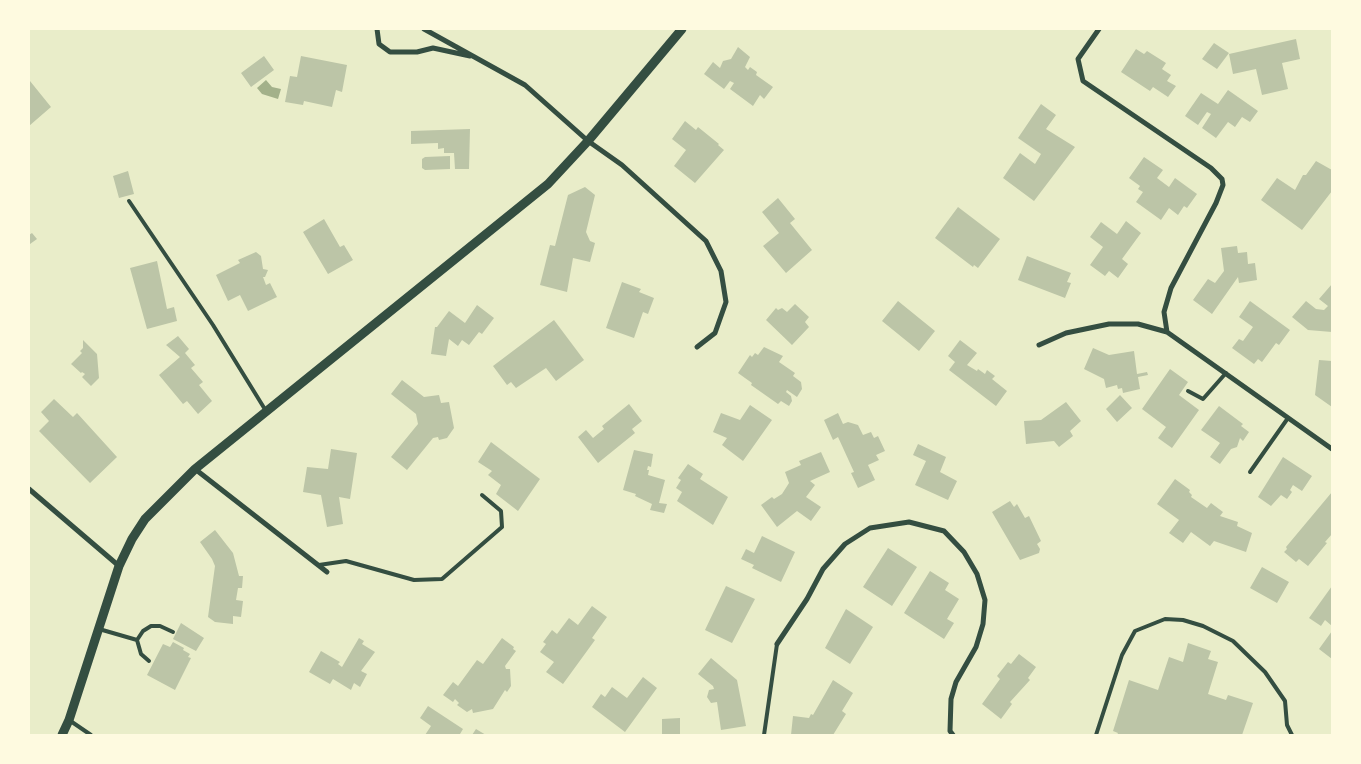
<!DOCTYPE html>
<style>
body{margin:0}
#map{position:relative;width:1361px;height:764px;overflow:hidden;background:#e9edc9;font-family:"Fira Sans",sans-serif}
canvas{display:block}
.frame{position:absolute;inset:0;border:30px solid #fefae0;pointer-events:none}
</style>
<div id="map">
<canvas width="1361" height="764"></canvas>
<div class="frame"></div>
</div>
<script>
const ctx = document.querySelector('canvas').getContext('2d');
ctx.lineJoin = 'round';
function fillPath(path, color) {
  ctx.fillStyle = color;
  ctx.fill(path, 'evenodd');
}
function poly(rows) {
  const path = new Path2D();
  for (const r of rows) {
    path.moveTo(r[0], r[1]);
    for (let i = 2; i < r.length; i += 2) path.lineTo(r[i], r[i + 1]);
  }
  return path;
}
function trace(path, color, width, dash) {
  ctx.strokeStyle = color;
  ctx.lineWidth = width;
  ctx.lineCap = dash ? 'butt' : 'round';
  ctx.setLineDash(dash || []);
  ctx.stroke(path);
}
fillPath(poly([
 [266,80,272,87,281,89,278,99,262,94,257,88]
]), '#a3b18a');
fillPath(poly([
 [1296,39,1300,59,1282,63,1288,89,1262,95,1256,69,1233,74,1229,54],
 [1214,43,1229,53,1217,69,1202,59],
 [738,47,750,57,745,67,748,70,750,67,757,72,756,75,773,87,764,99,760,95,753,106,730,89,734,83,730,81,724,89,704,74,713,62,720,68,723,61,731,59],
 [1136,49,1144,54,1147,51,1166,63,1162,69,1171,75,1167,81,1176,86,1168,97,1153,87,1150,91,1121,72],
 [264,56,274,70,251,87,241,73],
 [301,56,347,65,342,92,336,90,332,107,304,101,303,105,285,102,290,76,297,77],
 [30,81,51,107,29,126,29,82],
 [1228,90,1258,111,1250,122,1242,117,1235,127,1228,122,1216,138,1202,128,1211,114,1207,112,1198,125,1185,116,1201,93,1218,104],
 [1041,104,1056,115,1046,129,1075,147,1034,201,1003,178,1020,153,1035,164,1041,154,1018,138],
 [685,121,696,130,698,127,719,144,718,145,724,150,695,183,674,166,686,150,672,139],
 [470,129,469,169,455,169,454,153,444,153,444,148,438,149,438,143,411,144,411,131],
 [450,156,450,169,425,170,422,168,422,159,425,157],
 [1144,157,1163,170,1157,178,1169,187,1175,178,1197,194,1187,208,1184,206,1178,215,1169,208,1161,220,1136,202,1143,192,1138,189,1140,186,1129,178],
 [1316,161,1332,170,1332,191,1302,230,1261,200,1277,178,1295,190,1303,175,1306,175],
 [128,171,134,194,119,198,113,176],
 [585,187,595,195,586,232,590,241,595,243,590,262,573,258,567,292,540,285,550,245,555,246,568,195],
 [778,198,795,219,790,223,812,250,786,273,763,246,779,233,762,212],
 [958,207,1000,239,978,268,974,265,973,267,935,238],
 [324,219,340,247,344,245,353,260,328,274,303,232],
 [1126,221,1141,233,1122,259,1128,264,1118,278,1109,271,1105,276,1090,265,1103,247,1090,237,1101,222,1117,234],
 [32,233,37,239,30,244,29,235],
 [1237,246,1238,253,1247,252,1248,264,1255,263,1257,280,1239,283,1238,277,1212,314,1193,300,1208,279,1215,283,1224,271,1221,248],
 [256,252,261,256,263,269,268,270,265,277,263,277,266,285,270,283,277,297,248,311,240,295,228,301,216,275,240,263,238,260],
 [1027,256,1071,273,1067,282,1071,283,1065,298,1018,280],
 [157,261,167,309,174,307,177,321,147,329,130,268],
 [622,282,641,289,639,292,654,298,648,314,643,312,634,338,606,328],
 [1332,284,1332,332,1308,330,1292,317,1306,301,1316,309,1324,310,1328,306,1319,299],
 [898,301,935,331,919,351,882,321],
 [1250,301,1290,330,1279,345,1276,343,1262,362,1258,359,1254,364,1232,348,1239,339,1243,341,1253,327,1239,317],
 [795,304,809,317,805,322,809,327,792,345,766,320,776,308,778,310,782,308,787,312],
 [477,305,494,318,482,334,479,332,469,345,462,340,458,346,449,339,446,356,431,354,435,327,437,327,449,311,465,323],
 [554,320,584,360,556,381,546,368,516,388,511,382,507,385,493,366],
 [178,336,189,349,185,353,195,365,191,368,203,382,199,385,212,401,198,414,187,401,183,404,159,375,180,357,166,345],
 [83,340,97,354,99,378,91,386,82,377,85,374,82,372,81,373,71,364,82,353,80,351,83,348],
 [960,340,977,353,967,365,977,371,978,369,985,374,987,370,995,376,992,379,1007,391,996,406,949,370,955,362,948,356],
 [764,347,783,356,779,362,795,373,793,376,801,382,802,389,797,397,787,390,786,392,791,396,792,401,789,406,781,401,778,404,751,385,752,383,738,373,750,355,752,357,755,353,758,355],
 [1093,348,1109,355,1134,351,1137,374,1147,372,1148,375,1138,377,1140,389,1123,393,1122,388,1118,389,1117,385,1106,388,1104,379,1084,369],
 [1319,360,1332,361,1332,407,1315,395],
 [1170,369,1188,382,1179,395,1199,410,1172,448,1158,438,1166,427,1142,409],
 [402,380,424,397,439,395,441,403,449,402,454,428,447,438,439,440,438,437,433,438,407,470,391,457,418,424,416,414,391,394],
 [1120,395,1132,408,1117,422,1106,409],
 [54,399,73,417,77,413,117,457,90,483,39,431,49,421,41,412],
 [1066,402,1081,421,1070,431,1073,436,1059,447,1054,441,1026,444,1024,421,1041,420],
 [629,404,642,421,632,429,635,433,598,463,578,437,586,430,593,438,604,429,602,426],
 [750,405,772,420,743,461,722,445,727,438,713,432,721,413,740,420],
 [1219,406,1243,424,1241,426,1249,432,1243,441,1240,438,1237,447,1231,449,1220,464,1210,457,1220,443,1201,430],
 [838,413,843,424,848,422,858,425,863,435,871,432,874,438,878,436,885,451,876,455,879,460,868,465,875,480,858,488,851,473,854,472,838,437,833,440,824,420],
 [491,442,540,479,518,511,496,494,501,485,488,475,492,471,478,462],
 [918,444,946,457,940,472,957,481,948,500,915,485,926,461,913,455],
 [331,449,357,453,350,499,339,497,343,524,327,527,321,495,303,492,307,467,328,469],
 [634,450,653,454,651,467,648,466,647,470,649,470,648,475,665,480,659,503,667,504,664,513,650,510,652,504,635,496,636,494,623,490],
 [821,452,830,472,810,481,815,485,806,497,821,507,811,521,797,511,777,527,761,505,772,497,774,499,782,494,789,483,785,472,801,465,799,461],
 [1283,457,1312,476,1302,491,1293,485,1290,490,1292,492,1287,499,1281,495,1271,506,1258,497],
 [688,464,703,474,700,479,728,497,713,525,677,501,682,492,676,488,681,480,678,478],
 [1175,479,1190,490,1189,492,1192,495,1191,497,1207,508,1211,503,1223,512,1220,516,1238,522,1237,526,1252,533,1246,552,1214,541,1210,546,1191,532,1183,543,1169,533,1179,520,1157,504],
 [1332,492,1332,534,1325,542,1327,543,1308,566,1299,559,1296,562,1284,552,1287,549,1286,547],
 [1010,501,1014,507,1017,504,1025,518,1029,516,1041,541,1037,544,1040,549,1039,553,1020,560,992,512],
 [215,530,233,553,239,576,243,576,242,588,238,588,236,600,243,601,241,617,233,616,233,624,215,622,208,617,215,566,212,559,200,542],
 [762,536,795,552,781,582,752,568,754,565,741,559,746,549,754,553],
 [888,548,917,567,892,606,863,587],
 [1262,567,1289,582,1277,603,1250,588],
 [930,571,949,583,945,590,959,599,947,619,954,623,944,639,904,613],
 [726,586,755,599,732,643,705,630],
 [1332,586,1332,626,1325,620,1321,626,1309,618],
 [592,606,607,617,592,638,595,640,563,684,546,672,554,662,540,652,546,644,543,642,552,630,557,634,569,618,578,625],
 [846,609,873,627,850,664,825,648],
 [181,623,204,638,196,651,173,639],
 [1332,631,1332,659,1319,649],
 [359,638,364,641,362,644,375,652,361,671,367,674,360,687,354,683,351,690,333,679,330,684,309,672,321,651,340,662,338,664,342,667],
 [502,638,514,647,513,649,516,651,505,666,506,669,510,669,511,686,507,692,505,690,493,709,473,713,472,709,467,712,457,705,459,703,455,699,453,702,443,695,453,682,458,686,477,660,483,664],
 [173,642,184,648,183,650,190,654,188,657,191,658,175,690,147,675,163,644,170,647],
 [1188,643,1211,651,1208,659,1218,662,1208,694,1226,700,1228,695,1253,703,1242,735,1117,735,1118,733,1113,731,1129,680,1158,690,1169,657,1183,662],
 [1019,654,1036,667,1028,678,1030,680,1010,702,1012,704,1001,719,982,704,1000,679,997,676,1008,662,1011,664],
 [711,658,737,680,746,726,721,730,717,702,711,703,707,697,709,690,714,689,713,686,698,674],
 [643,677,657,688,625,732,592,707,601,694,605,697,612,687,627,698],
 [833,680,853,693,842,711,846,714,833,735,791,735,793,716,809,718,811,714,813,715],
 [428,706,463,729,460,734,463,735,425,735,431,726,420,718],
 [680,718,680,735,662,735,662,719],
 [476,729,486,735,472,735]
]), '#bcc5a7');
trace(poly([
 [129,201,213,325,266,411],
 [1188,391,1203,399,1226,373],
 [1250,472,1288,418],
 [319,565,346,561,414,580,442,579,502,527,501,511,482,495],
 [99,629,137,640,141,654,149,661],
 [137,640,143,631,151,626,160,626,173,632],
 [69,720,91,735],
 [764,735,777,644],
 [1096,735,1122,655,1135,631,1165,619,1183,620,1203,626,1233,641,1265,672,1285,701,1287,725,1292,735]
]), '#344e41', 4);
trace(poly([
 [377,29,379,44,390,52,417,52,433,48,470,56],
 [424,29,525,85,588,141,622,165,706,241,721,271,726,302,715,333,697,347],
 [1099,29,1078,59,1083,81,1211,168,1222,179,1223,185,1216,203,1171,288,1164,312,1167,332,1332,449],
 [1039,345,1066,333,1109,324,1138,324,1167,332],
 [195,469,327,572],
 [29,489,119,566],
 [777,644,807,599,823,569,845,544,870,528,909,522,944,531,964,552,977,574,985,600,983,624,976,647,956,682,951,699,950,731,953,735]
]), '#344e41', 5);
trace(poly([
 [62,735,69,720,119,566,132,539,145,519,195,469,548,184,588,141,682,29]
]), '#344e41', 9);
</script>
